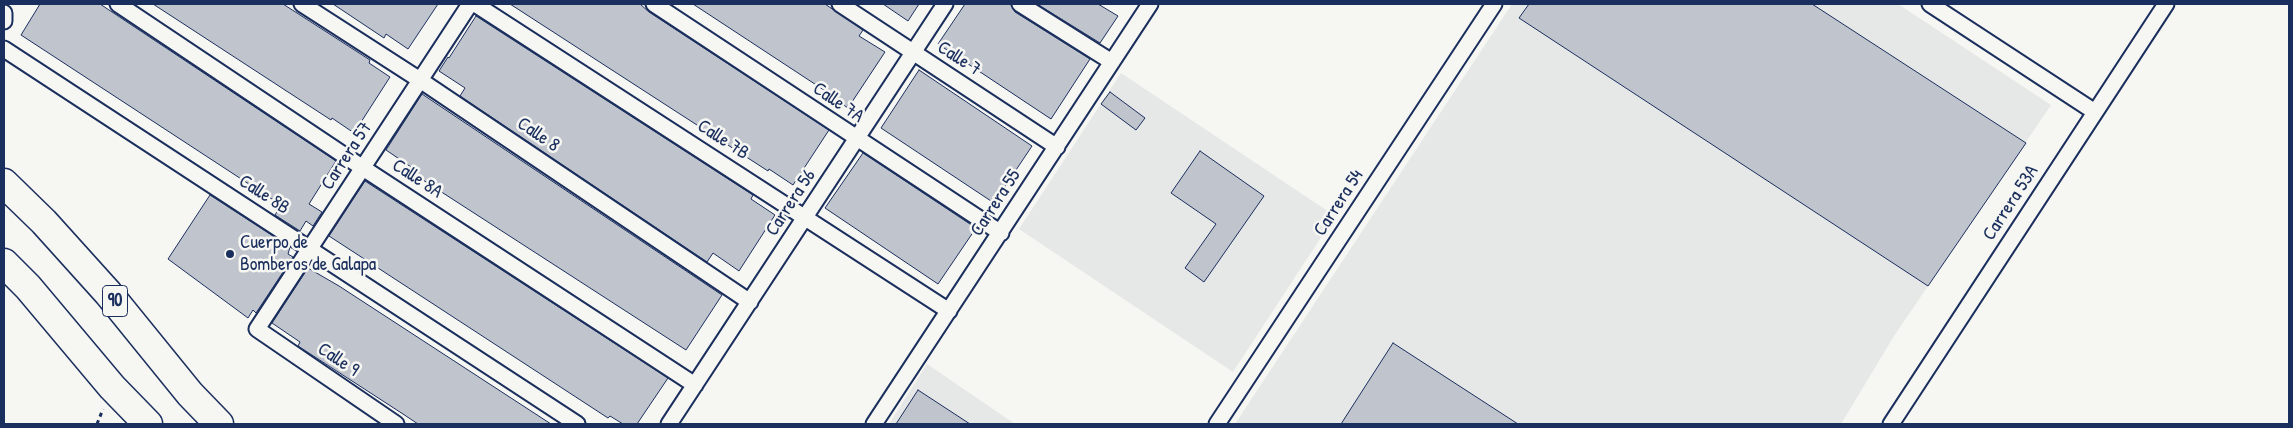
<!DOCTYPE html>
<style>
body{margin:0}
#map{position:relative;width:2293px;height:428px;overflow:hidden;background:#f6f6f2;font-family:"Patrick Hand",sans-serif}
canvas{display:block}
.frame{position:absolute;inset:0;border:5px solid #1b2f5e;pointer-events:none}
</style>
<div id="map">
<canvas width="2293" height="428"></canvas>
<div class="frame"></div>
</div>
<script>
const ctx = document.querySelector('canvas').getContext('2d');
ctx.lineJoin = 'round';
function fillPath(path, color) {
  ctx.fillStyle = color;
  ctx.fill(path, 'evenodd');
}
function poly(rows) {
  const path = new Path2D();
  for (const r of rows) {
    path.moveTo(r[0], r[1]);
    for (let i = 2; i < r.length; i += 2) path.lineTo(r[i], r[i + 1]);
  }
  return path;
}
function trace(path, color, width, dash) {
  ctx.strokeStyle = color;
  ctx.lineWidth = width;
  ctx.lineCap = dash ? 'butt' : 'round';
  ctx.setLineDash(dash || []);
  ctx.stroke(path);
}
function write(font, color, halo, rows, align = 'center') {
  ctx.font = font + ' "Patrick Hand",sans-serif';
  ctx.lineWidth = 5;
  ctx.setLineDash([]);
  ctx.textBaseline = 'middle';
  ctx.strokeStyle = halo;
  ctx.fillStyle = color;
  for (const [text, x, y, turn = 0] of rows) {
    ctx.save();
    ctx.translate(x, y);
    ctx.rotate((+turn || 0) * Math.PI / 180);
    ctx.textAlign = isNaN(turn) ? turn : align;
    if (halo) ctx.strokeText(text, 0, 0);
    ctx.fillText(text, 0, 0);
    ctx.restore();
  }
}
fillPath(poly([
 [1512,4,1898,4,2051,105,1894,336,1841,424,1235,424],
 [1121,73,1335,216,1233,372,1019,229],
 [927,364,1015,424,889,424]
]), '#e6e7e7');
const building = poly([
 [40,4,100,4,336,161,309,204,322,212,313,226,306,221,300,231,275,215,281,205,21,35,40,4],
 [153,4,283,4,370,60,369,63,390,77,354,133,332,118,331,120,153,4],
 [333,4,438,4,408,49,386,34,384,38,333,4],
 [510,4,640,4,649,12,829,130,793,185,769,169,768,171,510,4],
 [693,4,825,4,863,30,859,36,885,52,848,108,829,95,830,94,693,4],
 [883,4,919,4,908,21,883,4],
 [965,4,1011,4,1015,12,1090,59,1051,119,938,44,965,4],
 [1037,4,1098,4,1118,16,1100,43,1037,4],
 [1529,4,1812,4,2026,143,1928,286,1519,18,1529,4],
 [476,16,753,195,751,199,775,215,739,271,713,253,707,262,460,96,465,88,439,71,448,57,449,58,476,16],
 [919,70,1032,146,994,203,881,128,919,70],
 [1110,92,1145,118,1136,130,1101,104,1110,92],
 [422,94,722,295,686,350,409,171,411,167,386,150,422,94],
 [1200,151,1264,196,1204,282,1185,268,1216,224,1171,193,1200,151],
 [863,153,976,228,938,284,825,208,863,153],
 [365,181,668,378,637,424,623,424,610,416,608,418,329,236,365,181],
 [210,195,290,247,288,254,293,257,256,313,253,310,248,318,168,259,210,195],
 [308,268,339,286,551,424,418,424,403,414,298,346,300,342,272,323,308,268],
 [1393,343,1518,424,1341,424,1393,343],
 [918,390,970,424,896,424,918,390]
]);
fillPath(building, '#c0c4cd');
trace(building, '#1b2f5e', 1);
const street = poly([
 [118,4,363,168,695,385],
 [302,4,420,80,750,302],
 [475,4,949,311],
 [654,4,1001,233],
 [840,4,1057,147],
 [1020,4,1112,62],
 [1930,4,2095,112],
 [4,13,4,21],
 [4,49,577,424],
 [396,424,257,329,470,4],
 [669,424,945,4],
 [874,424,1150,4],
 [1217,424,1494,4],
 [1891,424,2166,4]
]);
const highway = poly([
 [4,183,44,222,108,293,190,394,219,424],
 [4,263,28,287,112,387,148,424]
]);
trace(street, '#1b2f5e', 19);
trace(highway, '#1b2f5e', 31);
trace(poly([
 [97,424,103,409]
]), '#1b2f5e', 3, [4, 4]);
trace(street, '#f6f6f2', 15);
trace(highway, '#f6f6f2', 28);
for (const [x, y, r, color] of [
 [230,254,5,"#1b2f5e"]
]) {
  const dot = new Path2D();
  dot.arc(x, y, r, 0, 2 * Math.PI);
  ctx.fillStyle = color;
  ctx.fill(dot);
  trace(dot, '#f6f6f2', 2);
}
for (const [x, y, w] of [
 [115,301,25]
]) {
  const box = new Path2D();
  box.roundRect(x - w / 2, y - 15.5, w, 31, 4);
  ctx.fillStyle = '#f6f6f2';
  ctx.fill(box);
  trace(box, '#1b2f5e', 1);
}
write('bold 18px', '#1b2f5e', null, [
 ["90",115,301]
]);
write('19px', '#1b2f5e', '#f6f6f2', [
 ["Calle 7",959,59,33],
 ["Calle 7A",838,103,34],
 ["Calle 8",538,135,34],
 ["Calle 7B",723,140,33],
 ["Carrera 57",347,156,-57],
 ["Calle 8A",417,179,33],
 ["Calle 8B",264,195,33],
 ["Carrera 56",791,203,-57],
 ["Carrera 55",996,203,-57],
 ["Carrera 54",1339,203,-57],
 ["Carrera 53A",2011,203,-57],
 ["Calle 9",338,360,34]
]);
write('19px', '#1b2f5e', '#f6f6f2', [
 ["Cuerpo de",240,243],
 ["Bomberos de Galapa",240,265]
], 'left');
</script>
